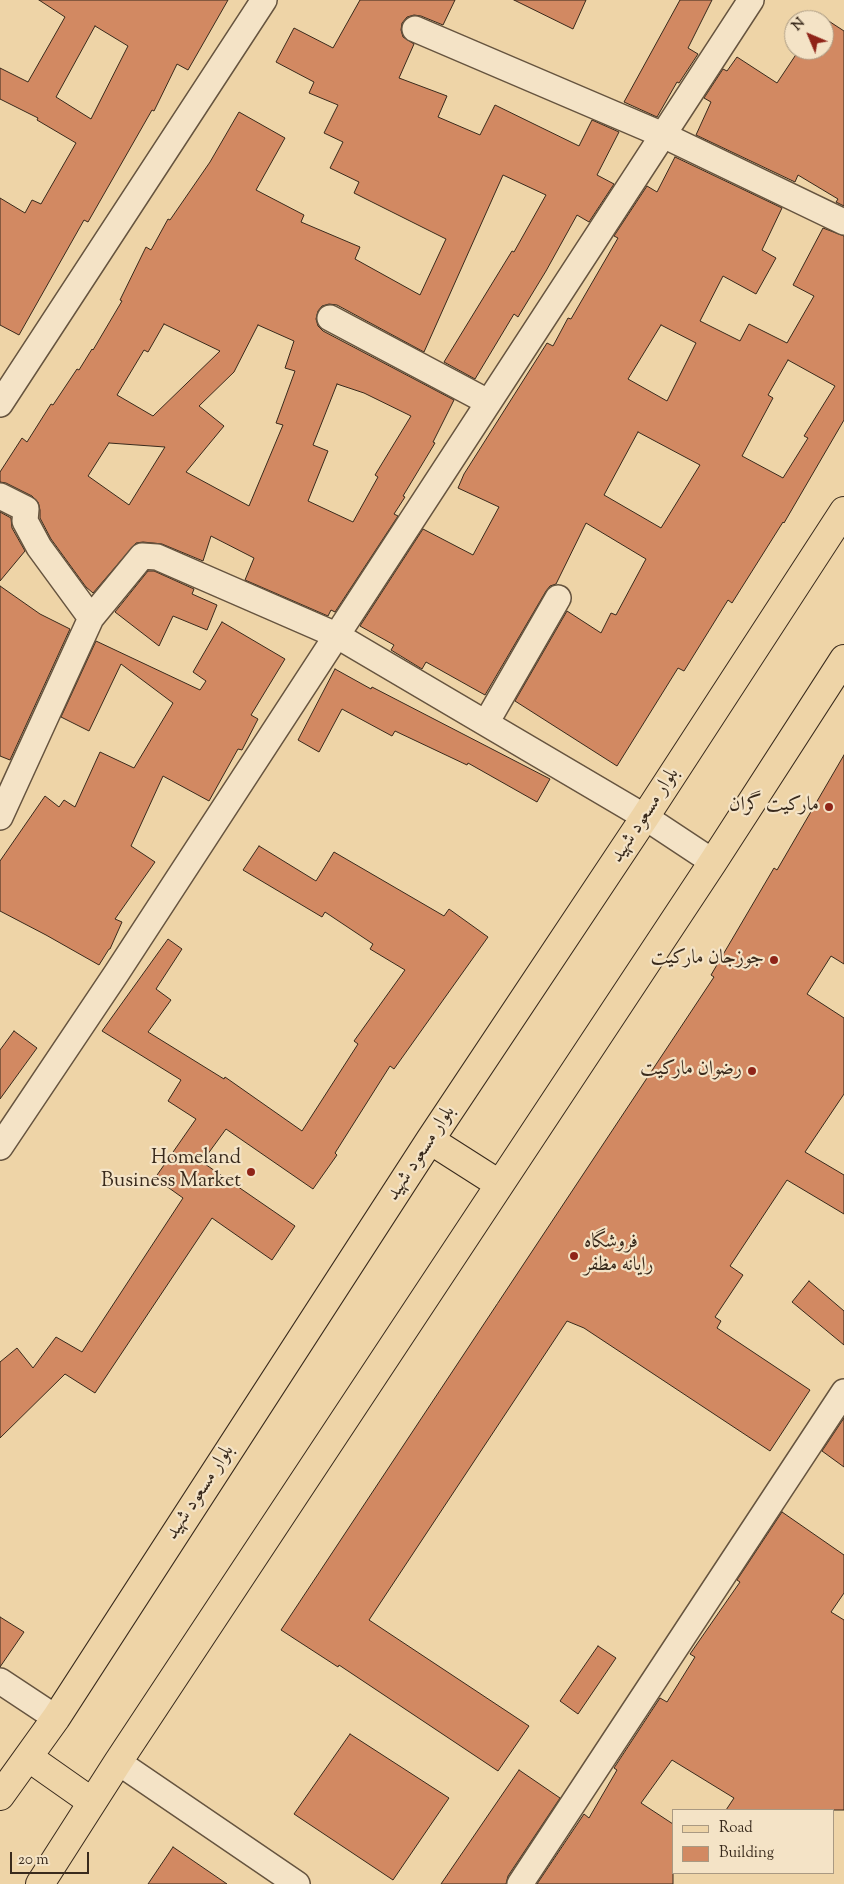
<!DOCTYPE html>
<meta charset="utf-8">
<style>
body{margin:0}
#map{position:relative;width:844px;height:1884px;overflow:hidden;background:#eed4a7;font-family:"Sorts Mill Goudy",serif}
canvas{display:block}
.legend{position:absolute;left:672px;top:1809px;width:162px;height:65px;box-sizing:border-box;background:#f4e3c6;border:1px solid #a99982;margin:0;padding:6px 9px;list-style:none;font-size:15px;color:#392a1c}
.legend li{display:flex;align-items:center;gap:10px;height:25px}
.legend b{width:25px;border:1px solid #a99982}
.north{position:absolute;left:784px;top:10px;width:50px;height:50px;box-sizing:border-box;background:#f4e3c6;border:1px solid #a99982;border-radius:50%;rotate:315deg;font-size:14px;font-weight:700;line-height:20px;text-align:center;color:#392a1c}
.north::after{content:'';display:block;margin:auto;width:18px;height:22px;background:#8f2418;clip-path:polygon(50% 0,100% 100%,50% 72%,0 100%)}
.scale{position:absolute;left:10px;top:1852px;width:79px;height:22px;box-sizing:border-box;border:2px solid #392a1c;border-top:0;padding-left:6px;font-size:15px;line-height:18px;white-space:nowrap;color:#392a1c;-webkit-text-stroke:4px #f4e3c6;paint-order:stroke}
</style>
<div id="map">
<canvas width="844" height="1884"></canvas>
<ul class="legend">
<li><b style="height:6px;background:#eed4a7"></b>Road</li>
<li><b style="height:14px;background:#d28962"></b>Building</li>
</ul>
<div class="north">N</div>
<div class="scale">20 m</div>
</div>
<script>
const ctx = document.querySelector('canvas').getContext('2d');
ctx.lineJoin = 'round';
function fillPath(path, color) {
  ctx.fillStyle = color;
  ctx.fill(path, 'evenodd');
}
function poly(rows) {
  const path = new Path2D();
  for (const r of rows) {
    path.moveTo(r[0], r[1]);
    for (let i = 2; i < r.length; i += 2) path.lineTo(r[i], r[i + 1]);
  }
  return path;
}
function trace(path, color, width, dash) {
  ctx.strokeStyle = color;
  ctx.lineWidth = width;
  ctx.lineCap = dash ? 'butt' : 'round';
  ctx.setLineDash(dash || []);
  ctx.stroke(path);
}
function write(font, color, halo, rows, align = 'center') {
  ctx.font = font + ' "Sorts Mill Goudy",Amiri,serif';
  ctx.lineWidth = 4.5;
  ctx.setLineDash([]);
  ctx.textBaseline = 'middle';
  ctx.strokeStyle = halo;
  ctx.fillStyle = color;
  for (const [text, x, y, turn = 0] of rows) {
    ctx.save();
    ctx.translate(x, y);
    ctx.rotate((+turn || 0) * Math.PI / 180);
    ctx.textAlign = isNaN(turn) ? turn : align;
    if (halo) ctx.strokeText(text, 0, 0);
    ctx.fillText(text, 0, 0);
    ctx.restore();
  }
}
const building = poly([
 [39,0,228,0,188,70,177,64,154,111,152,110,88,222,84,220,19,335,0,325,0,198,25,213,32,200,41,204,76,143,37,120,38,118,0,99,0,68,28,82,65,17,39,0],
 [95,26,128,46,91,119,56,97,95,26],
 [360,0,455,0,443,25,421,16,414,15,407,17,402,23,401,30,403,37,414,44,399,78,447,96,438,117,480,135,495,105,579,146,592,120,619,132,597,175,614,184,589,222,577,215,546,271,518,317,514,314,475,379,444,362,512,251,514,252,546,195,503,175,424,352,337,305,329,304,322,306,318,311,316,319,318,326,323,331,454,400,433,442,435,443,403,496,405,497,394,514,398,516,335,612,331,610,328,616,245,580,254,558,211,536,203,561,162,544,143,542,136,543,93,593,86,587,51,539,40,518,40,510,38,502,32,496,6,483,0,482,0,472,22,438,27,442,51,404,53,405,77,369,79,370,92,349,93,350,122,301,120,300,146,247,151,250,168,219,170,220,210,162,239,112,285,138,256,190,304,215,301,222,360,247,355,259,420,295,446,239,354,193,359,182,330,168,343,142,324,133,338,105,309,93,314,82,276,62,294,28,333,48,360,0],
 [164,324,220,351,153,416,117,395,144,350,148,352,164,324],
 [258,325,294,341,285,368,295,371,276,423,283,425,249,506,186,472,224,426,199,406,234,372,258,325],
 [337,384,364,393,411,416,375,475,378,477,353,522,308,501,328,451,313,445,337,384],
 [109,443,165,447,129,505,88,476,109,443],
 [514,0,586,0,573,29,514,0],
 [680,0,712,0,688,48,698,54,679,83,677,82,657,117,624,102,680,0],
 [821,16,844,31,844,206,836,202,838,199,798,175,795,182,696,135,711,102,704,98,723,69,727,71,737,57,777,83,799,50,824,50,824,20,818,20,821,16],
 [675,157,782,208,762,250,776,258,756,294,723,276,700,321,740,341,749,324,787,343,814,296,793,285,823,228,844,236,844,420,784,523,783,522,732,603,728,600,684,671,678,668,617,766,515,701,567,611,601,633,611,613,616,615,646,559,586,523,556,584,550,586,546,591,485,695,426,662,422,669,391,650,394,645,360,626,423,529,473,555,499,507,458,488,464,474,547,343,553,346,568,318,571,319,618,238,614,236,647,186,657,192,675,157],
 [661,325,696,343,667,401,628,379,661,325],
 [788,360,835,386,804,436,808,438,783,478,742,456,773,398,768,395,788,360],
 [638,432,700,465,661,528,604,495,638,432],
 [0,512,11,518,12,528,25,551,0,581,0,512],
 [148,571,154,571,194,589,192,594,217,605,207,630,173,616,159,646,115,612,148,571],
 [0,586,40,614,70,629,10,760,0,756,0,586],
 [222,622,285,659,251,715,258,719,242,750,238,749,209,801,163,776,131,846,155,862,115,919,122,922,110,949,109,949,99,965,46,935,0,911,0,861,45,796,59,807,64,800,75,807,100,752,134,768,173,703,121,664,89,731,61,717,96,641,200,690,206,681,193,672,222,622],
 [335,669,371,689,372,687,550,779,537,802,468,763,467,765,395,731,392,736,342,709,319,752,298,740,335,669],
 [844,755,844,964,831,956,807,994,844,1018,844,1094,805,1152,844,1175,844,1214,787,1180,730,1266,743,1275,715,1317,721,1321,717,1328,810,1390,770,1451,584,1328,567,1321,369,1620,529,1726,498,1771,339,1665,338,1667,281,1630,714,977,711,975,774,868,777,870,844,755],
 [259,846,316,881,334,852,444,916,449,909,488,937,394,1069,390,1066,335,1153,337,1155,313,1189,226,1129,202,1162,295,1226,272,1260,212,1218,95,1393,65,1374,0,1438,0,1362,17,1348,33,1368,56,1337,82,1352,183,1198,155,1178,196,1119,168,1101,181,1080,102,1031,168,939,182,949,156,989,171,1000,148,1032,224,1079,225,1077,302,1131,358,1044,354,1041,405,970,370,949,373,944,325,912,322,917,243,870,259,846],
 [14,1031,37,1048,0,1099,0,1050,14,1031],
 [809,1281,844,1311,844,1345,792,1302,809,1281],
 [844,1418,844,1467,822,1451,844,1418],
 [782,1512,844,1555,844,1593,831,1612,844,1620,844,1810,726,1810,734,1798,672,1760,641,1803,673,1824,673,1884,537,1884,584,1814,589,1818,617,1770,614,1768,660,1698,667,1702,695,1657,690,1654,740,1582,737,1580,782,1512],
 [0,1617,24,1632,0,1667,0,1617],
 [598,1646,616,1658,578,1714,560,1701,598,1646],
 [350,1734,449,1798,393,1880,294,1814,350,1734],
 [519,1770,560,1798,508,1876,506,1884,441,1884,519,1770],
 [173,1847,227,1884,148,1884,173,1847]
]);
fillPath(building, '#d28962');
trace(building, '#392a1c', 1);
const minor = poly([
 [415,29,663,135,844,222],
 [330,318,488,402],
 [0,404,264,0],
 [0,496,26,509,25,521,39,547,91,618],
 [486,723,558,598],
 [0,817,91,618,142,556,157,557,336,635,645,817,713,862],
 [0,1147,116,974,751,0],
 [0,1681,56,1718],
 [118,1762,297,1884],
 [520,1884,844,1392]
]);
const major = poly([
 [430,1140,499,1184],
 [28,1757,92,1802],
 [0,1796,56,1718,430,1140,645,817,844,511],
 [40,1884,118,1762,713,862,844,659]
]);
trace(minor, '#66543f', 28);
trace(major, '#392a1c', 30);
trace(minor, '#f4e3c6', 25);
trace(major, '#eed4a7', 28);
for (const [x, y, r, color] of [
 [829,807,5,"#8f2418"],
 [774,960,5,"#8f2418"],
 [752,1071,5,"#8f2418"],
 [251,1172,5,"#8f2418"],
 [574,1256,5,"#8f2418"]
]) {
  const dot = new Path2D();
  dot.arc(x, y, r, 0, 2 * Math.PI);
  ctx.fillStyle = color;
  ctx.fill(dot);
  trace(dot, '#f4e3c6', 2);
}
write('20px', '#392a1c', '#f4e3c6', [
 ["مارکیت گران",819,807],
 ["جوزجان مارکیت",764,960],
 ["رضوان مارکیت",742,1071],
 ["Homeland",241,1160],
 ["Business Market",241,1183],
 ["فروشگاه",584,1244,"left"],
 ["رایانه مظفر",584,1267,"left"]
], 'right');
write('20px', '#392a1c', '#f4e3c6', [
 ["بلوار مسعود شهید",646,816,-57],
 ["بلوار مسعود شهید",422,1154,-57],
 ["بلوار مسعود شهید",201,1493,-57]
]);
</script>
